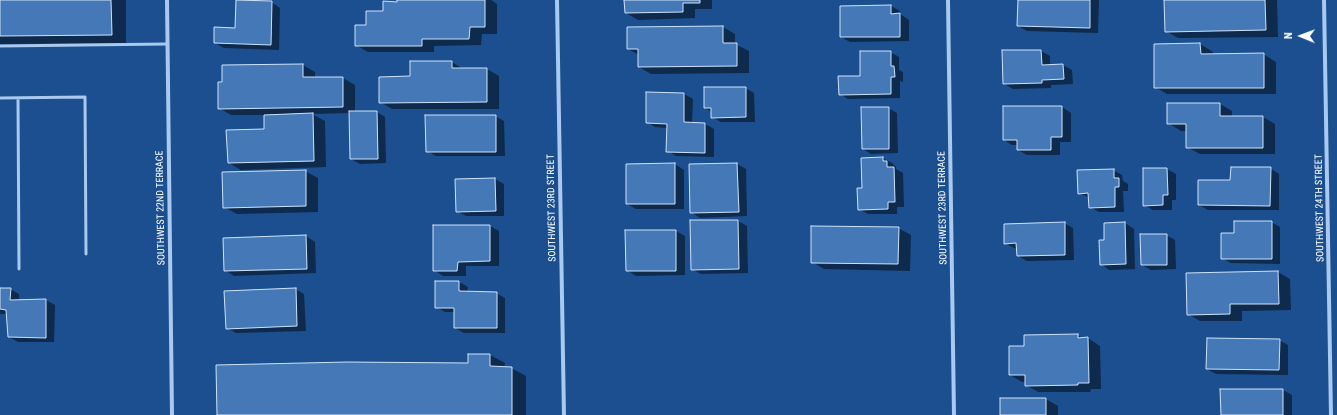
<!DOCTYPE html>
<style>
body{margin:0}
#map{position:relative;width:1337px;height:415px;overflow:hidden;background:#1b4f8f;font-family:"Roboto Condensed",sans-serif}
canvas{display:block}
.north{position:absolute;left:1281px;top:16px;width:40px;height:40px;-webkit-text-stroke:3px #1b4f8f;paint-order:stroke;rotate:271deg;font-size:11px;font-weight:700;line-height:16px;text-align:center;color:#fff}
.north::after{content:'';display:block;margin:auto;width:14px;height:18px;background:#fff;clip-path:polygon(50% 0,100% 100%,50% 72%,0 100%)}
</style>
<div id="map">
<canvas width="1337" height="415"></canvas>
<div class="north">N</div>
</div>
<script>
const ctx = document.querySelector('canvas').getContext('2d');
ctx.lineJoin = 'round';
function fillPath(path, color) {
  ctx.fillStyle = color;
  ctx.fill(path, 'evenodd');
}
function poly(rows) {
  const path = new Path2D();
  for (const r of rows) {
    path.moveTo(r[0], r[1]);
    for (let i = 2; i < r.length; i += 2) path.lineTo(r[i], r[i + 1]);
  }
  return path;
}
function trace(path, color, width, dash) {
  ctx.strokeStyle = color;
  ctx.lineWidth = width;
  ctx.lineCap = dash ? 'butt' : 'round';
  ctx.setLineDash(dash || []);
  ctx.stroke(path);
}
function write(font, color, halo, rows, align = 'center') {
  ctx.font = font + ' "Roboto Condensed",sans-serif';
  ctx.lineWidth = 3;
  ctx.setLineDash([]);
  ctx.textBaseline = 'middle';
  ctx.strokeStyle = halo;
  ctx.fillStyle = color;
  for (const [text, x, y, turn = 0] of rows) {
    ctx.save();
    ctx.translate(x, y);
    ctx.rotate((+turn || 0) * Math.PI / 180);
    ctx.textAlign = isNaN(turn) ? turn : align;
    if (halo) ctx.strokeText(text, 0, 0);
    ctx.fillText(text, 0, 0);
    ctx.restore();
  }
}
fillPath(poly([
 [0,0,126,0,126,43,0,44],
 [398,0,491,0,497,4,497,34,482,34,481,45,434,46,434,52,368,52,356,45,367,27,384,12,398,3],
 [625,0,712,0,712,9,695,9,695,18,638,20,626,13],
 [1019,0,1099,0,1098,33,1027,31,1018,26],
 [1165,0,1277,0,1278,37,1178,38,1166,31],
 [271,2,280,8,279,50,224,48,215,43],
 [891,6,900,11,900,14,909,20,909,41,850,42,841,37],
 [723,27,735,34,735,44,749,51,749,73,651,74,639,67,639,55,628,49],
 [1200,44,1213,52,1213,55,1263,54,1276,62,1276,94,1167,94,1155,87,1155,45],
 [1003,51,1041,51,1050,56,1050,66,1063,65,1072,70,1073,84,1051,85,1051,88,1013,89,1004,84],
 [890,52,899,57,899,70,903,72,903,82,900,81,900,98,848,99,840,94],
 [452,62,463,69,487,69,499,76,499,109,392,109,380,102,411,77],
 [303,65,315,72,315,78,343,78,355,85,355,112,377,112,385,117,386,163,360,164,351,159,351,113,312,114,325,121,326,167,241,170,229,163,266,130,265,115,231,115,219,108],
 [745,88,754,93,755,122,721,122,712,117,712,112,705,108],
 [647,93,684,94,693,99,692,123,705,124,714,129,714,157,676,156,668,151,668,128,655,127,647,122],
 [1220,104,1232,111,1232,117,1263,117,1275,124,1275,154,1200,154,1187,147,1187,131,1181,131,1168,123],
 [1062,107,1071,113,1071,142,1060,142,1060,155,1027,155,1018,150,1018,145,1012,145,1004,140],
 [888,108,897,113,898,153,871,154,863,149],
 [495,116,504,121,505,156,436,156,427,151],
 [883,158,892,163,896,167,896,169,903,173,904,207,897,207,897,214,868,214,859,209,863,188],
 [675,164,684,170,684,209,636,209,627,204,627,165],
 [737,164,746,169,747,216,700,218,691,212,690,165],
 [1270,168,1279,174,1279,210,1208,210,1199,205],
 [1167,169,1176,174,1176,200,1172,200,1172,210,1153,210,1144,205],
 [1113,170,1122,175,1123,181,1128,184,1128,191,1123,191,1124,212,1099,212,1090,207,1090,198,1079,193],
 [305,171,318,178,318,212,237,214,224,207],
 [495,179,504,184,504,216,466,216,457,211],
 [691,221,738,221,747,226,748,273,701,274,692,269],
 [1271,222,1280,227,1280,264,1231,263,1222,258,1235,234],
 [1064,223,1073,228,1074,260,1027,261,1018,256,1017,248,1014,248,1005,243],
 [1125,223,1134,229,1135,269,1109,270,1101,264,1105,241,1105,224],
 [490,226,499,231,499,266,466,266,466,276,443,276,434,270],
 [898,228,911,235,910,271,824,269,812,262],
 [626,231,676,231,685,236,685,275,636,276,627,270],
 [1166,235,1175,240,1176,269,1151,270,1142,265],
 [306,236,315,242,316,273,234,276,225,270],
 [1278,272,1290,279,1291,310,1242,311,1242,321,1200,321,1188,314,1187,273],
 [459,282,468,287,467,292,496,293,505,298,505,333,464,333,455,328,455,312,445,312,436,307],
 [0,289,10,289,19,294,19,301,46,300,55,305,54,342,18,342,9,337,7,314,0,314],
 [295,289,304,294,306,331,236,333,227,328],
 [1077,335,1083,338,1088,338,1100,346,1101,389,1091,389,1090,392,1038,392,1026,385,1026,382,1022,382,1010,375,1025,347],
 [1279,340,1288,345,1288,375,1216,374,1207,369],
 [490,355,505,363,504,368,511,368,526,376,526,415,218,415,469,364],
 [1283,390,1292,395,1292,415,1222,415],
 [1001,399,1046,399,1058,406,1058,415,1001,415]
]), '#0007');
const building = poly([
 [0,0,111,0,112,35,0,36,0,0],
 [236,0,272,1,271,45,214,43,214,27,235,28,236,0],
 [397,0,485,0,485,27,470,27,469,39,422,39,422,46,355,46,355,25,366,25,366,11,383,11,383,1,397,2,397,0],
 [624,0,700,0,700,3,683,3,683,12,625,13,624,0],
 [1018,0,1090,0,1090,28,1017,26,1018,0],
 [1164,0,1265,0,1266,30,1165,32,1164,0],
 [891,5,891,14,900,13,900,37,840,37,840,6,891,5],
 [723,26,723,43,737,43,737,66,638,67,638,49,627,49,627,27,723,26],
 [1200,43,1201,54,1264,53,1264,88,1154,88,1154,44,1200,43],
 [1002,50,1041,50,1042,65,1063,64,1064,79,1042,80,1042,83,1003,84,1002,50],
 [860,51,891,51,891,66,894,66,895,77,891,77,891,94,839,95,838,76,860,76,860,51],
 [410,61,452,61,452,68,487,68,487,102,379,103,379,77,410,76,410,61],
 [303,64,303,77,343,77,343,107,218,109,218,82,222,82,222,65,303,64],
 [704,87,746,87,746,117,711,118,711,108,704,108,704,87],
 [646,92,684,93,684,122,705,123,705,153,666,152,667,124,646,123,646,92],
 [1167,103,1220,103,1220,116,1263,116,1263,148,1186,148,1186,124,1167,124,1167,103],
 [1003,106,1062,106,1062,137,1051,137,1051,150,1017,150,1017,140,1003,140,1003,106],
 [861,107,889,107,889,149,862,149,861,107],
 [349,111,377,111,378,159,350,159,349,111],
 [313,113,314,161,228,163,226,130,264,129,264,115,313,113],
 [425,115,496,115,496,152,426,152,425,115],
 [883,157,883,161,887,161,887,167,894,167,895,202,888,202,888,209,858,210,857,188,862,188,861,158,883,157],
 [675,163,675,204,626,204,626,164,675,163],
 [737,163,739,212,690,213,689,164,737,163],
 [1231,167,1271,167,1270,206,1198,205,1198,180,1230,180,1231,167],
 [1143,168,1167,168,1168,195,1163,195,1163,205,1143,206,1143,168],
 [1114,169,1114,178,1119,178,1119,187,1115,187,1115,207,1089,208,1088,193,1078,194,1077,170,1114,169],
 [306,170,306,206,223,208,222,172,306,170],
 [495,178,496,211,456,212,455,179,495,178],
 [690,220,738,220,739,269,691,270,690,220],
 [1234,221,1272,221,1272,259,1221,259,1221,233,1234,233,1234,221],
 [1065,222,1065,255,1017,256,1016,243,1004,244,1004,224,1065,222],
 [1125,222,1126,264,1100,265,1099,240,1104,240,1104,223,1125,222],
 [433,225,490,225,490,261,458,262,457,271,433,271,433,225],
 [811,226,899,227,898,264,811,263,811,226],
 [625,230,676,230,676,271,626,271,625,230],
 [1140,234,1167,234,1167,265,1141,265,1140,234],
 [306,235,307,269,224,271,223,238,306,235],
 [1278,271,1279,304,1230,304,1230,314,1187,315,1186,273,1278,271],
 [435,281,459,281,459,291,497,292,497,328,454,328,454,308,435,308,435,281],
 [0,288,11,288,10,300,46,299,46,338,8,337,6,310,0,309,0,288],
 [296,288,297,326,226,329,224,291,296,288],
 [1078,334,1078,338,1088,337,1089,383,1078,383,1078,385,1025,386,1025,375,1009,375,1009,346,1024,346,1024,335,1078,334],
 [1207,338,1280,339,1279,370,1206,369,1207,338],
 [468,354,490,354,490,366,512,367,512,415,217,415,216,365,347,362,468,363,468,354],
 [1220,389,1283,389,1283,415,1221,415,1220,389],
 [1000,398,1046,398,1046,415,1000,415,1000,398]
]);
fillPath(building, '#4478b7');
trace(building, '#cfe3fa', 1);
trace(poly([
 [0,46,167,44],
 [0,98,85,97,86,254],
 [18,98,19,269]
]), '#a9c9ee', 3);
trace(poly([
 [167,0,172,415],
 [557,0,564,415],
 [948,0,954,415],
 [1324,0,1331,415]
]), '#a9c9ee', 4);
write('10px', '#fff', '#1b4f8f', [
 ["SOUTHWEST 22ND TERRACE",161,208,-91],
 ["SOUTHWEST 23RD STREET",552,208,-91],
 ["SOUTHWEST 23RD TERRACE",943,208,-91],
 ["SOUTHWEST 24TH STREET",1320,208,-91]
]);
</script>
